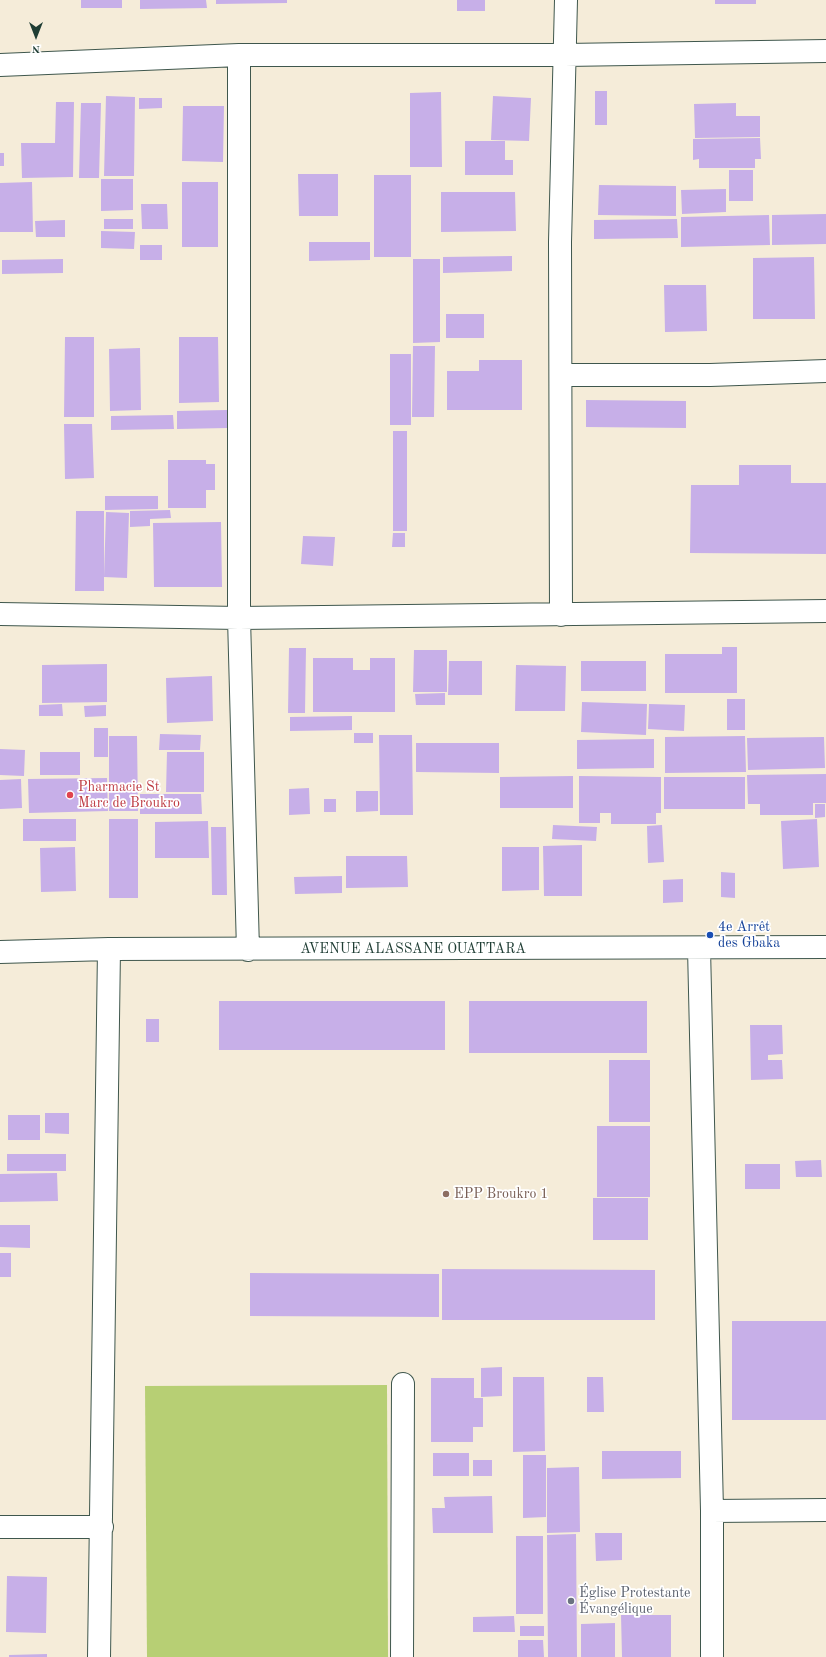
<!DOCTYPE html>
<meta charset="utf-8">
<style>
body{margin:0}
#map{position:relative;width:826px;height:1657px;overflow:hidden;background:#f5ecd9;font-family:"Old Standard TT",serif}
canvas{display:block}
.north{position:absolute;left:16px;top:16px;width:40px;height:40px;-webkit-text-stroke:3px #fff;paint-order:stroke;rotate:180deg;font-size:11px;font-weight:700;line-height:16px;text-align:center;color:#1f3d34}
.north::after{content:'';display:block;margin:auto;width:14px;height:18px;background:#1f3d34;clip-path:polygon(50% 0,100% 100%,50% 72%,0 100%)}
</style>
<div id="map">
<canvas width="826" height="1657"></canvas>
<div class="north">N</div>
</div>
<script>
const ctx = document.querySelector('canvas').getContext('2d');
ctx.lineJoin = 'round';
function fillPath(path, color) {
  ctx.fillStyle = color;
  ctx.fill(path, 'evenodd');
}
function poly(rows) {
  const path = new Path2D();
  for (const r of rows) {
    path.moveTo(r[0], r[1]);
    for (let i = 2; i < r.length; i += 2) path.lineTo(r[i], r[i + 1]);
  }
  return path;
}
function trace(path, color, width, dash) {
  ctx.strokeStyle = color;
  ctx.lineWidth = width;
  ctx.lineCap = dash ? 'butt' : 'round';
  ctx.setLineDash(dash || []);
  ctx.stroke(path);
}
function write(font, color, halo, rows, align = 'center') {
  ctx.font = font + ' "Old Standard TT",serif';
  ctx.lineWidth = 3.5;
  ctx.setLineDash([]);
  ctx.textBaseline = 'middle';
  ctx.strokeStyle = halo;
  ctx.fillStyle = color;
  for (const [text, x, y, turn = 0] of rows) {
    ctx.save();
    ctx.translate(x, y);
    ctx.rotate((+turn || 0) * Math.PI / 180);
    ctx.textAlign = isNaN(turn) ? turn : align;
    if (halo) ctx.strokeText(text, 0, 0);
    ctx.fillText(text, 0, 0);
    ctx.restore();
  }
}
fillPath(poly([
 [387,1385,388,1657,147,1657,145,1386]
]), '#b7cf74');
fillPath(poly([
 [81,0,122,0,122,8,81,8],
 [140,0,206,0,207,8,140,9],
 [216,0,287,0,287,3,216,4],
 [457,0,485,0,485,11,457,11],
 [715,0,756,0,756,4,715,4],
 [595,91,607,91,607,125,595,125],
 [441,92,442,167,410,167,410,93],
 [106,96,135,97,134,176,104,176],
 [493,96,531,98,529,141,491,140],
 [139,98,162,98,162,108,139,109],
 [56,102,74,102,73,177,22,178,21,143,55,143],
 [81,103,101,103,99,178,79,178],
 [736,103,736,116,760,116,760,137,695,138,694,104],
 [183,106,224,106,223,162,182,161],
 [760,138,761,159,755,159,755,168,699,168,699,159,693,160,693,139],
 [465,141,505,141,505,160,513,160,513,175,465,175],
 [0,153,4,153,4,166,0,166],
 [729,170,753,170,753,201,729,201],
 [298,174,338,174,338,216,299,216],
 [374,175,411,175,411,257,374,257],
 [101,179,133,179,133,210,101,211],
 [32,182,33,232,0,232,0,183],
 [182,182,218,182,218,247,182,247],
 [599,185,676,186,676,216,598,215],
 [726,189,726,212,682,214,681,190],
 [441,192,515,192,516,231,441,232],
 [141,204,167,204,168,229,142,229],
 [826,214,826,244,772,245,772,215],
 [769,215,770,245,681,247,681,217],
 [104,219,133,219,133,229,104,229],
 [677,219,678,238,594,239,594,220],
 [65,220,65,237,36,237,35,221],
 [101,231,135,232,134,249,101,248],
 [309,242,370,242,370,260,309,261],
 [140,245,162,245,162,260,140,260],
 [512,256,512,271,443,273,443,257],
 [814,257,815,319,753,319,753,258],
 [63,259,63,273,2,274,2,260],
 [413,259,440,259,440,342,413,343],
 [664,285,706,285,707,331,665,332],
 [446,314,484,314,484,338,446,338],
 [65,337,94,337,94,417,64,417],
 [179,337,218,337,219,402,179,403],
 [413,346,435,346,434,417,412,417],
 [140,348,141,410,110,411,109,349],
 [390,354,411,354,411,425,390,425],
 [479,360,522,360,522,410,447,410,447,371,479,371],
 [586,400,686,401,686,428,586,427],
 [227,410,227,428,177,429,177,411],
 [173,415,174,429,111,430,111,416],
 [64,424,92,424,94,478,65,479],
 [393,431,407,431,407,531,393,531],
 [168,460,206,460,206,464,215,464,215,490,206,490,206,508,168,508],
 [739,465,791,465,791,483,826,483,826,554,690,553,691,485,739,485],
 [105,496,158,496,158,509,105,510],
 [170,510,171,518,150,519,150,526,130,527,130,511],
 [76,511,104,511,104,591,75,591],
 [106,512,129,513,127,578,104,577],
 [221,522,222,587,154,587,153,523],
 [393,533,405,533,405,547,392,547],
 [303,536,335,537,333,566,301,564],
 [722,647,737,647,737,693,665,693,665,654,722,654],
 [289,648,306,648,305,713,288,713],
 [414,650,447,650,447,692,413,692],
 [313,658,353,658,353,670,370,670,370,658,395,658,395,712,313,712],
 [449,661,482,661,482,695,448,695],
 [581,661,646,661,646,691,581,691],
 [107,664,107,702,42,703,42,665],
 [516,665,566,666,565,711,515,711],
 [212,676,213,721,167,723,166,678],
 [445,693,445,705,416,705,415,694],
 [727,699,745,699,745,730,727,730],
 [582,702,647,704,646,735,581,732],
 [62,704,63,716,39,716,39,705],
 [649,704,685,705,684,731,648,729],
 [106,705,106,716,85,717,84,706],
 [352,716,352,730,290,731,290,717],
 [94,728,108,728,108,757,94,757],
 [354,733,373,733,373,743,354,743],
 [160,734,201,735,200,750,159,750],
 [379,735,412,735,413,815,380,815],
 [109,736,137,736,138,811,109,811],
 [745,736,746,772,665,773,665,737],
 [824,737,825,768,748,770,747,738],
 [654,739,654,768,577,769,577,740],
 [416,743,499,743,499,773,416,772],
 [0,749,25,750,24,776,0,775],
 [40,752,80,752,80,775,40,775],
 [167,752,204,752,204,792,166,792],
 [826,774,826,803,813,803,813,815,760,815,760,804,748,804,747,775],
 [573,776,573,808,500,808,500,777],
 [579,776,661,777,661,813,656,813,656,824,611,824,611,813,600,813,600,823,579,823],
 [664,777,745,777,745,809,664,809],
 [107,778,108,811,29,813,28,779],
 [21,779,22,808,0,809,0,780],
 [309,788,310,814,289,815,289,789],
 [356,791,378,791,378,811,356,812],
 [140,794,201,794,202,814,140,814],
 [324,799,336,799,336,812,324,812],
 [815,804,825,804,825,817,815,818],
 [23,819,76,819,76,841,23,841],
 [109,819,138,819,138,898,109,898],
 [817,819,819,867,783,869,781,821],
 [208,821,209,858,155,858,155,822],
 [553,825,597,827,596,841,552,839],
 [662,825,664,862,648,863,647,826],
 [211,827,226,827,227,895,212,895],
 [582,845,582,896,544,896,543,846],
 [75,847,76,891,41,892,40,848],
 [502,847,539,847,539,890,502,891],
 [346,856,407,856,408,887,346,888],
 [721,872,735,873,735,898,721,897],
 [342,876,342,893,295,894,294,877],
 [683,879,683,902,663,903,663,880],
 [219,1001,445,1001,445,1050,219,1050],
 [469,1001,647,1001,647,1053,469,1053],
 [146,1019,159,1019,159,1042,146,1042],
 [750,1025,782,1025,783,1054,768,1055,768,1060,782,1060,783,1079,751,1080],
 [609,1060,650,1060,650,1122,609,1122],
 [45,1113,69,1113,69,1134,45,1133],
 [8,1115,40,1115,40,1140,8,1140],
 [597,1126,650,1126,650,1197,597,1197],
 [7,1154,66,1154,66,1171,7,1171],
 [821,1160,822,1177,796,1177,795,1161],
 [745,1164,780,1164,780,1189,745,1189],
 [57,1173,58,1201,0,1202,0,1174],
 [593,1198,648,1198,648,1240,593,1240],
 [0,1225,30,1225,30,1248,0,1247],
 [0,1253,11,1253,11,1277,0,1277],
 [442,1269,655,1270,655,1320,442,1320],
 [250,1273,439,1274,439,1317,250,1316],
 [732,1321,826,1321,826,1420,732,1420],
 [502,1367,502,1396,481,1397,481,1368],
 [513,1377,544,1377,545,1451,513,1452],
 [587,1377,603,1377,604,1412,587,1412],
 [431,1378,474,1378,474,1398,483,1398,483,1427,473,1427,473,1442,431,1442],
 [602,1451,681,1451,681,1478,602,1479],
 [433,1453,469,1453,469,1476,433,1476],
 [523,1455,546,1455,546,1517,523,1518],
 [473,1460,492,1460,492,1476,473,1476],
 [579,1467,580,1532,547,1533,547,1468],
 [492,1496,493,1533,433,1533,432,1508,445,1508,444,1497],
 [595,1533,622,1533,622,1560,596,1561],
 [576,1534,577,1657,548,1657,547,1535],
 [516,1536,543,1536,543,1614,516,1614],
 [7,1576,47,1577,46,1633,6,1632],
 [621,1615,671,1615,671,1657,622,1657],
 [514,1616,515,1632,473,1632,473,1617],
 [615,1623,615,1657,581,1657,581,1624],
 [520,1626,544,1626,544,1636,520,1636],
 [518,1640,543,1640,544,1657,518,1657],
 [47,1654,47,1657,9,1657,9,1655]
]), '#c7afe8');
const minor = poly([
 [239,55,239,618,248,950],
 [0,65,239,55,565,55,826,51],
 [562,375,710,375,826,371],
 [0,614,239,618,826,611],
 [561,615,560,242,566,0],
 [699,948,712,1511,712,1657],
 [0,952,109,949,826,947],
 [712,1511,826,1510],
 [0,1527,102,1527],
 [99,1657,109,949],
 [402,1657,403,1384]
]);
trace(minor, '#3f574d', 24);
trace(minor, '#fff', 22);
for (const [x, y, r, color] of [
 [70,795,4,"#e0444e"],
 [710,935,4,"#1a4fb4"],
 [446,1194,4,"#8d6e63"],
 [571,1601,4,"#6b7280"]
]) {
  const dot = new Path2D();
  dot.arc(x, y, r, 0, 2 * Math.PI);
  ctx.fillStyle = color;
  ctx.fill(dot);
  trace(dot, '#fff', 1.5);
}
write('14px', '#be3a42', '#fff', [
 ["Pharmacie St",78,787],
 ["Marc de Broukro",78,803]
], 'left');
write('14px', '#164399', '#fff', [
 ["4e Arrêt",718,927],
 ["des Gbaka",718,943]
], 'left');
write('14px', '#1f3d34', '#fff', [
 ["AVENUE ALASSANE OUATTARA",413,949]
]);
write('14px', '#785e54', '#fff', [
 ["EPP Broukro 1",454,1194]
], 'left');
write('14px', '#5b616d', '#fff', [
 ["Église Protestante",579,1593],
 ["Évangélique",579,1609]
], 'left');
</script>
